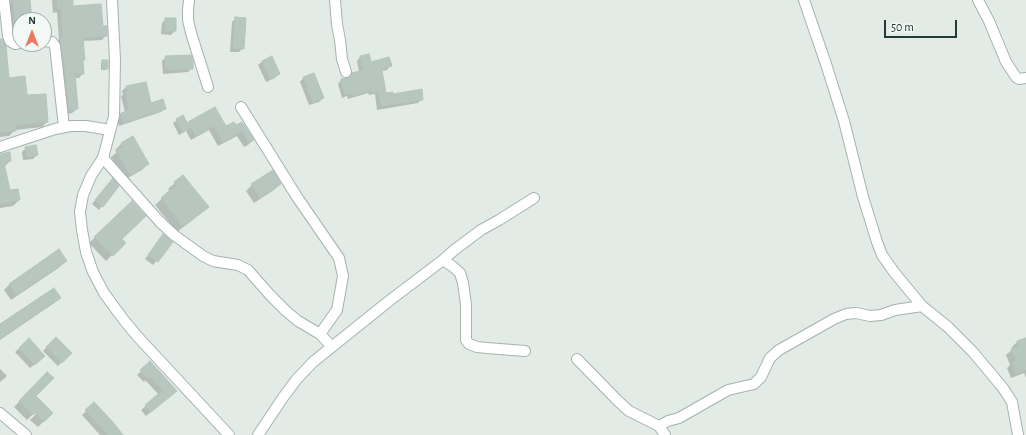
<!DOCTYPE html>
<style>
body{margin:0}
#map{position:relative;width:1026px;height:435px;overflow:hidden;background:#e2ebe6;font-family:"Alegreya Sans",sans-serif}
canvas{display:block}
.north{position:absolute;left:12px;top:12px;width:40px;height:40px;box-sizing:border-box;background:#f2f8f5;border:1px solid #9faca7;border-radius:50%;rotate:0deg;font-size:11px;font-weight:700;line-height:16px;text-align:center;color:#233b33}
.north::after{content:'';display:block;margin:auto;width:14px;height:18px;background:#eb7960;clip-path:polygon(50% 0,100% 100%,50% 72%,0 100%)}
.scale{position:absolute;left:884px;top:20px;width:73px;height:18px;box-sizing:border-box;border:2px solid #233b33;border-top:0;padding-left:5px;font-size:12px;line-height:14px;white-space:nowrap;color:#233b33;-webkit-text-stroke:3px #f2f8f5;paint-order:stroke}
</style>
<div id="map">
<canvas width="1026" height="435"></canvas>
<div class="north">N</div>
<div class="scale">50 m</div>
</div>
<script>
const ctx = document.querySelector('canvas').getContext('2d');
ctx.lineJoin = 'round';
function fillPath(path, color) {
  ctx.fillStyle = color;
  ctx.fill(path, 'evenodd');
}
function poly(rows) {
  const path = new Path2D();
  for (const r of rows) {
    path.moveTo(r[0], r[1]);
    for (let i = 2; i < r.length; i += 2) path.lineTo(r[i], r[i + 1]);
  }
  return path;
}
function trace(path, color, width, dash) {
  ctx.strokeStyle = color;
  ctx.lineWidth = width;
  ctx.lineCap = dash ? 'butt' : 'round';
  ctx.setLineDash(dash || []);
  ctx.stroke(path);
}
fillPath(poly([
 [11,0,29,0,31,20,20,20,20,30,9,31,7,4],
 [52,0,72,0,73,7,102,27,106,35,102,40,82,41,84,59,82,61,83,73,79,78,74,78,77,109,72,113,65,114,57,42,59,39,57,12,53,13],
 [236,18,243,48,239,52,230,52,232,22],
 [166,19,175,31,171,35,161,34,162,23],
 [0,51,8,79,26,96,47,122,42,127,15,130,9,136,0,137],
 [166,57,192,68,188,72,163,74,162,61],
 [272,57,279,74,275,78,266,82,258,65,262,62],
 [360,57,370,63,390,66,387,70,381,71,386,94,422,99,418,103,377,110,375,94,369,95,368,93,348,99,347,96,342,98,338,84,341,80,348,79,353,74,359,72,357,61],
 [102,61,107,68,106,70,101,70,101,63],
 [303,78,323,98,319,102,309,105,300,82],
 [146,83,150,104,165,108,161,112,119,126,117,117,121,113,125,112,121,96,123,95,122,91,126,87],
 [215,108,225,128,235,127,242,123,253,140,248,145,244,147,237,136,218,146,209,130,191,140,186,131,179,135,173,123,177,120,187,125,189,122],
 [132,137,148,164,142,170,124,180,111,157,117,152,115,150,121,144],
 [26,148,37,155,33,159,23,160,22,152],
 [0,155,10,161,4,167,9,191,19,200,13,206,0,208],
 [183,176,208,206,202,212,177,232,155,205,170,191,168,189],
 [109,184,102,206,99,210,92,204],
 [280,184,274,190,254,203,246,191,252,185],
 [132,202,120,239,124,243,106,261,89,243],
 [163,235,171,242,153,265,145,259],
 [65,261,60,267,11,300,4,290,10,284],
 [59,298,54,303,0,340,0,325],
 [56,338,71,353,58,366,43,351],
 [1026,339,1026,378,1024,373,1011,378,1007,368,1010,365,1006,355,1013,349,1012,347,1017,342],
 [29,340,40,360,30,368,15,352],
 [150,363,172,395,146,416,141,410,159,395,145,380,144,382,137,375],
 [0,369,7,376,0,382],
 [47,373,34,396,52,413,38,427,30,420,39,411,38,409,27,420,14,407],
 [94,404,121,435,100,435,82,415]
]), '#0003');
const building = poly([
 [13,0,30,0,32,20,15,20,13,0],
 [57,0,73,0,73,6,101,4,103,26,107,26,107,36,83,38,85,60,83,60,84,74,75,74,78,109,69,110,64,61,63,61,61,36,63,36,61,8,58,9,57,0],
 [235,17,246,18,244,49,233,48,235,17],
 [165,18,176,18,176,31,165,31,165,18],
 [0,39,2,39,6,46,9,78,25,76,27,95,46,94,48,122,16,125,16,131,0,132,0,39],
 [369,54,371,62,389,57,392,66,382,69,382,70,386,93,393,92,393,94,422,89,423,100,381,106,378,91,372,92,372,90,352,96,351,93,345,95,341,79,348,78,351,76,352,73,363,70,360,56,369,54],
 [191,55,193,60,193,69,166,70,165,56,191,55],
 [272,56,280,74,270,79,262,61,272,56],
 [102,60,108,60,108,69,103,69,102,60],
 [314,73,324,98,313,102,303,77,314,73],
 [146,82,151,103,163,99,166,109,123,123,121,113,129,110,125,92,127,91,126,86,146,82],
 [215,107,226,126,234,122,236,125,242,122,254,140,249,143,242,131,223,142,214,126,196,136,188,122,215,107],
 [183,115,190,128,183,132,176,119,183,115],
 [133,136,149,164,130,175,116,151,123,147,121,143,133,136],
 [36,145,38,155,27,157,25,147,36,145],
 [10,152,11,161,4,163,10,190,18,189,20,200,0,204,0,154,10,152],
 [273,170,281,184,260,198,251,184,273,170],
 [183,175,209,207,183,227,161,198,176,185,174,182,183,175],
 [113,178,119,186,103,207,95,200,113,178],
 [132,201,146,216,122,239,126,243,113,256,94,237,132,201],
 [163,234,173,242,158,262,148,255,163,234],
 [59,249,67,261,17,295,9,284,59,249],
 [54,288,61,298,0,339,0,324,54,288],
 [56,337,72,353,62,363,46,347,56,337],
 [29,338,45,356,35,365,19,348,29,338],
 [1026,338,1026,370,1016,373,1012,362,1016,361,1011,349,1019,346,1017,341,1026,338],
 [150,361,177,391,151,412,145,405,163,390,150,377,148,379,140,370,150,361],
 [47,372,54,378,36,396,53,413,44,422,35,413,33,415,19,401,47,372],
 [94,402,112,421,123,435,108,435,85,410,94,402]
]);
fillPath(building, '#b7c6bf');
trace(building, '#b4c5bd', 1);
const street = poly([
 [4,0,8,36,10,41,15,44,20,43],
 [112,0,115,60,114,116,103,158,91,176,83,195,80,212,82,230,86,252,93,272,104,293,123,319,137,336,229,435],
 [189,0,188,10,188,20,191,33,208,87],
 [335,0,337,24,340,40,342,59,346,72],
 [804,0,826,64,844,121,863,197,877,242,882,255,894,272,922,306,948,327,972,351,1003,388,1012,402,1018,435],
 [978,0,989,21,1006,62,1016,77,1019,79,1026,78],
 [44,41,52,42,55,46,64,127],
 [241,107,297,197,339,258,343,276,337,310,320,334],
 [0,147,55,129,71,126,86,126,110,130],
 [103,158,160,222,174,235,203,256,213,261,238,265,248,270,270,295,286,311,298,321,320,334,332,347],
 [443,260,452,266,460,273,463,283,466,304,466,340,469,344,477,347,487,348,525,351],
 [577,359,618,401,629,411,659,426,665,435],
 [0,413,26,435],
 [659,426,668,421,679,418,728,390,754,384,761,377,770,358,779,350,834,319,846,314,856,313,870,316,881,315,895,310,922,306],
 [258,435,282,399,296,380,313,362,389,301,443,260,453,251,481,230,499,220,534,198]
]);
trace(street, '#a5b3ad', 12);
trace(street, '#fff', 10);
</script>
